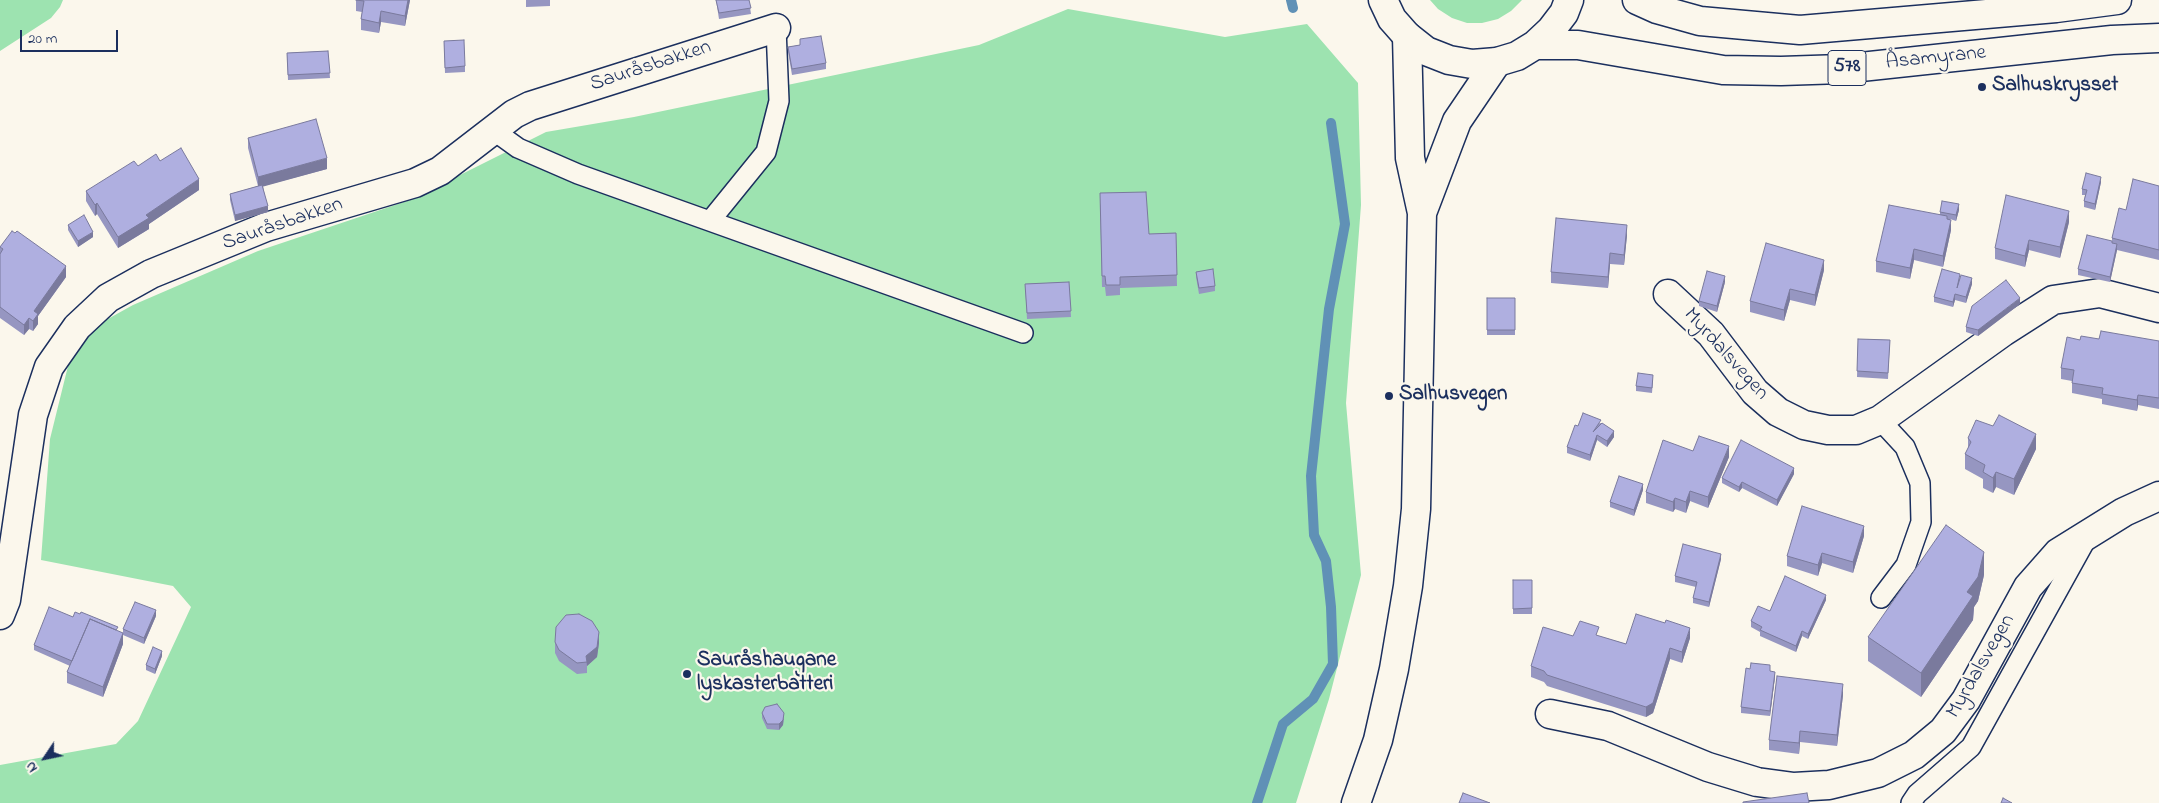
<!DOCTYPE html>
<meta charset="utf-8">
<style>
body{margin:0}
#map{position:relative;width:2159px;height:803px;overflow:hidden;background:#fbf7ec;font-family:"Indie Flower",sans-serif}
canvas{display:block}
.north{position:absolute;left:20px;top:733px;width:50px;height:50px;-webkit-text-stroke:4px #fbf7ec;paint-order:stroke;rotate:236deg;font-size:14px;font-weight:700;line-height:20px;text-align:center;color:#1b2f5e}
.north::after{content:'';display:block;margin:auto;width:18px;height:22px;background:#1b2f5e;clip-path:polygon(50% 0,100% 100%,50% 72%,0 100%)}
.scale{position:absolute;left:20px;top:30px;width:98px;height:22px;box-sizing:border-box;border:2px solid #1b2f5e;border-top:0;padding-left:6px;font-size:15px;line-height:18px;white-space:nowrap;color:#1b2f5e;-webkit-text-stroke:4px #fbf7ec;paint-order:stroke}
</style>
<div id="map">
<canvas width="2159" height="803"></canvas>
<div class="north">N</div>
<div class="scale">20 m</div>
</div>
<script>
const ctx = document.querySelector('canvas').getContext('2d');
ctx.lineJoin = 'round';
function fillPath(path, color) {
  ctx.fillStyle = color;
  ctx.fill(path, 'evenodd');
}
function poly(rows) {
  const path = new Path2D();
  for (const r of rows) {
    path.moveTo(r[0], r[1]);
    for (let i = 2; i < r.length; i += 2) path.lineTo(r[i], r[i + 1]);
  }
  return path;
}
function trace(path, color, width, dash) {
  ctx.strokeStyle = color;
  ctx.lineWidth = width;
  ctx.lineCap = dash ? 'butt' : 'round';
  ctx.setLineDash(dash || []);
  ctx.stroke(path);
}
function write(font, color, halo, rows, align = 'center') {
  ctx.font = font + ' "Indie Flower",sans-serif';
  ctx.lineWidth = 4.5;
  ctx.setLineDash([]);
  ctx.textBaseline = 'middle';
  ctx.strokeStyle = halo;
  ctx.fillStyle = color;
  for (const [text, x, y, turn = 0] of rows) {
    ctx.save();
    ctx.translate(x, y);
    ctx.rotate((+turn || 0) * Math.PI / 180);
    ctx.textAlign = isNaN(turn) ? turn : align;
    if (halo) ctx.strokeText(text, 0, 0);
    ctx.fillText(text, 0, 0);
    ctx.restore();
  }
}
fillPath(poly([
 [0,0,63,0,60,7,51,18,0,51],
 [1430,0,1522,0,1511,11,1498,19,1482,23,1467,23,1452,18,1438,9],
 [1068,9,1225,37,1307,24,1358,83,1361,205,1346,403,1361,575,1329,699,1296,803,0,803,0,765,116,744,138,721,191,607,173,586,41,560,50,439,68,366,97,325,133,305,258,251,410,200,546,132,634,117,979,45]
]), '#9de3b0');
trace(poly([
 [1291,0,1293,8],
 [1257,803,1283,724,1313,699,1333,664,1331,607,1326,561,1314,535,1311,476,1329,309,1345,224,1331,123]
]), '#6091b6', 10);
const lane = poly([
 [493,130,518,148,578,174,1023,333],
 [710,221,766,152,779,101,776,28],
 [1880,420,1905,447,1920,483,1921,522,1906,565,1881,598],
 [1911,803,1917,794,1971,747,2088,536]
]);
const street = poly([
 [1668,294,1711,334,1755,392,1778,412,1804,425,1828,430,1856,430,1880,420,2003,332,2053,300,2100,293,2159,308],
 [0,615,6,600,33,415,49,367,77,327,108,298,151,274,266,227,415,183,440,171,514,114,530,106,776,28],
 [1550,714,1608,726,1708,767,1757,782,1794,787,1829,785,1878,773,1914,755,1943,731,1966,700,2028,587,2058,553,2124,512,2159,496]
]);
const secondary = poly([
 [1422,213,1457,121,1497,62],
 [1356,803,1378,740,1394,669,1408,586,1416,509,1422,213,1410,158,1407,36]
]);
const primary = poly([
 [1383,0,1392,19,1407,36,1426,51,1449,60,1472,64,1497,62,1517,56,1535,45,1551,30,1564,13,1569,0],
 [1637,0,1657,9,1700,21,1800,30,2056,8,2117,0],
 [1535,45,1578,45,1723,70,1781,71,1842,69,2112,40,2159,38]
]);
trace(lane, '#1b2f5e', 22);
trace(street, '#1b2f5e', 31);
trace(secondary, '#1b2f5e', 31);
trace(primary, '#1b2f5e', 31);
trace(lane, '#fbf7ec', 19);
trace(street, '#fbf7ec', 28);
trace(secondary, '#fbf7ec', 28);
trace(primary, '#fbf7ec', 28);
fillPath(poly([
 [356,0,410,0,405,26,381,22,379,33,361,30,361,19,362,12,356,11],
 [526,0,550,0,550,6,526,7],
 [716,0,749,0,751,14,719,19],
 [800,39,826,63,826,69,792,75,788,52,788,47,800,45],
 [444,41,465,66,465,72,445,73],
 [328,51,330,78,288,80,287,53],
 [248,138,327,169,263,186,268,212,235,221,230,200,230,194,258,186,248,148],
 [160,161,199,190,149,224,149,229,118,248,97,214,95,216,86,201,86,191,138,166],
 [2101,182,2095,210,2084,207,2084,201,2085,195,2082,195,2082,189],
 [2159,186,2159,260,2117,250,2110,282,2078,275,2078,269,2112,241,2112,238],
 [1100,204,1149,234,1176,233,1177,286,1120,288,1120,295,1106,296,1105,287,1102,287],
 [1959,210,1956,221,1950,219,1951,230,1943,267,1914,260,1910,279,1876,272,1876,261,1940,215,1940,212],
 [2069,222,2060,258,2029,250,2025,267,1995,259,1995,248],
 [68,225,93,237,78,247,68,230],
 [1627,235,1624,265,1610,264,1608,288,1551,283,1551,272],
 [0,247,66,277,38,316,38,324,33,331,29,329,24,335,0,318],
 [1824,270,1815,306,1790,300,1784,321,1750,312,1750,301],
 [1196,272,1215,286,1215,291,1199,294,1196,277],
 [1960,278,1972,284,1966,303,1955,300,1953,307,1934,302,1934,297],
 [1069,282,1071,317,1027,319,1025,284],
 [1725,282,1717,312,1699,306,1699,301],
 [1487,298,1515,298,1515,335,1487,335],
 [2020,304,1978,336,1966,332,1966,327],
 [1858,339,1890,340,1888,379,1857,377],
 [2099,339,2159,341,2159,409,2138,405,2137,411,2102,404,2102,399,2072,393,2072,381,2061,379,2061,368,2080,340],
 [1653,380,1652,393,1636,391,1636,386],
 [1601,423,1614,437,1607,447,1597,440,1590,461,1567,453,1567,447,1578,426],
 [1968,438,2036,449,2014,495,1996,487,1993,493,1983,488,1983,479,1965,469,1965,454,1968,449],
 [1693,451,1729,457,1708,508,1690,501,1686,513,1675,509,1673,512,1646,503,1646,492],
 [1794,474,1777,506,1742,488,1739,492,1722,483,1722,478],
 [1643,490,1634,516,1610,507,1610,502],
 [1864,536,1853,573,1822,563,1818,576,1787,566,1787,556],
 [1721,559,1709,607,1693,603,1693,598,1696,587,1675,582,1675,576],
 [1984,575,1978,601,1974,607,1973,620,1921,697,1868,661,1868,637],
 [1513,580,1532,580,1532,614,1513,614],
 [1826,600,1808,639,1802,636,1796,652,1760,636,1760,632,1751,627,1751,621,1770,611],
 [156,616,144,644,123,635,123,644,103,697,67,683,67,672,70,666,34,650,34,645,73,617,123,633,123,629],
 [1573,636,1599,636,1626,644,1690,638,1682,663,1670,659,1653,713,1646,717,1547,686,1544,682,1531,677,1531,666],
 [555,642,599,643,597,657,587,666,587,673,577,674,559,661,555,653],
 [162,656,155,674,146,670,146,665],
 [1750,669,1770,671,1775,677,1770,716,1741,713,1741,707],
 [1843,695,1837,746,1800,742,1799,754,1769,750,1769,740],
 [762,713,784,719,783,725,779,730,767,729,762,718]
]), '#9696c1');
fillPath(poly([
 [408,0,410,0,405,26,405,16],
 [381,11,381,22,379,33,379,23],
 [327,158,327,169,258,188,258,177],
 [2101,177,2101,182,2095,210,2095,204],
 [199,179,199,190,149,224,149,229,118,248,118,237,146,215],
 [97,203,97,214,95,216,95,205],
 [1959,204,1959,210,1956,221,1956,215],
 [268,206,268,212,235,221,235,215],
 [2069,211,2069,222,2060,258,2060,247],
 [1951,220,1951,230,1943,267,1943,256],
 [1627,225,1627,235,1624,265,1624,255],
 [93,232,93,237,78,247,78,241],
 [2029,240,2029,250,2025,267,2025,256],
 [2117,244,2117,250,2110,282,2110,277],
 [1914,249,1914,260,1910,279,1910,268],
 [1610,253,1610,264,1608,288,1608,277],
 [1824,260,1824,270,1815,306,1815,295],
 [66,266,66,277,38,316,38,324,33,331,33,321,34,311],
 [1725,276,1725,282,1717,312,1717,306],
 [1972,278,1972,284,1966,303,1966,297],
 [1790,289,1790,300,1784,321,1784,310],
 [1955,294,1955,300,1953,307,1953,302],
 [2020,298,2020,304,1978,336,1978,330],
 [29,318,29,329,24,335,24,325],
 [2138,395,2138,405,2137,411,2137,400],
 [1614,431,1614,437,1607,447,1607,441],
 [2036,434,2036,449,2014,495,2014,479],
 [1597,435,1597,440,1590,461,1590,455],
 [1729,446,1729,457,1708,508,1708,497],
 [1794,468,1794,474,1777,506,1777,500],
 [1996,472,1996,487,1993,493,1993,478],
 [1742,482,1742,488,1739,492,1739,487],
 [1643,484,1643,490,1634,516,1634,510],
 [1690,491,1690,501,1686,513,1686,502],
 [1675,498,1675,509,1673,512,1673,502],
 [1864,526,1864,536,1853,573,1853,562],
 [1984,552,1984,575,1978,601,1974,607,1973,620,1921,697,1921,673,1967,592],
 [1822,553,1822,563,1818,576,1818,565],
 [1721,554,1721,559,1709,607,1709,602],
 [1826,595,1826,600,1808,639,1808,634],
 [156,610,156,616,144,644,144,638],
 [1690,628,1690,638,1682,663,1682,652],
 [1802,631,1802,636,1796,652,1796,646],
 [599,632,599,643,597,657,587,666,586,656],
 [123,633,123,644,103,697,103,687],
 [1670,648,1670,659,1653,713,1646,717,1646,707],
 [162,651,162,656,155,674,155,669],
 [1775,672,1775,677,1770,716,1770,711],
 [1843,684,1843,695,1837,746,1837,735],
 [784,713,783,725,779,730,779,724],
 [1800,731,1800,742,1799,754,1799,743]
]), '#7a7a9d');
const building = poly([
 [356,0,408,0,405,16,381,11,379,23,361,19,364,1,356,0],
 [716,0,749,0,751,8,719,13,716,0],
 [821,36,826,63,792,69,788,47,800,45,800,39,821,36],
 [464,40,465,66,445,68,444,41,464,40],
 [328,51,330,73,288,75,287,53,328,51],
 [316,119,327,158,258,177,248,138,316,119],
 [181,148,199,179,146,215,149,218,118,237,97,203,95,205,86,191,134,161,138,166,156,154,160,161,181,148],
 [2086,173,2101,177,2095,204,2084,201,2087,190,2082,189,2086,173],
 [2133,179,2159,186,2159,250,2112,238,2119,208,2126,210,2133,179],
 [262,185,268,206,235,215,230,194,262,185],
 [1146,192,1149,234,1176,233,1177,275,1120,277,1120,285,1106,285,1105,276,1102,276,1100,193,1146,192],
 [2006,195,2069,211,2060,247,2029,240,2025,256,1995,248,2006,195],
 [1942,201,1959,204,1956,215,1940,212,1942,201],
 [1889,205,1947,216,1947,219,1951,220,1943,256,1914,249,1910,268,1876,261,1889,205],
 [84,215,93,232,78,241,68,225,84,215],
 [1556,218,1627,225,1624,255,1610,253,1608,277,1551,272,1556,218],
 [12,231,15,233,17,231,66,266,34,311,38,314,33,321,29,318,24,325,0,307,0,254,3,249,0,247,12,231],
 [2087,235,2112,241,2112,243,2117,244,2110,277,2078,269,2087,235],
 [1766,243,1824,260,1815,295,1790,289,1784,310,1750,301,1766,243],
 [1213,269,1215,286,1199,288,1196,272,1213,269],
 [1942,269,1960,274,1957,288,1961,275,1972,278,1966,297,1955,294,1953,302,1934,297,1942,269],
 [1707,271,1725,276,1717,306,1699,301,1707,271],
 [2006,280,2020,298,1978,330,1966,327,1972,306,2006,280],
 [1069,282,1071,311,1027,313,1025,284,1069,282],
 [1487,298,1515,298,1515,330,1487,330,1487,298],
 [2101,331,2159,341,2159,398,2138,395,2137,400,2102,394,2103,388,2072,383,2074,370,2061,368,2067,337,2080,340,2081,336,2099,339,2101,331],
 [1858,339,1890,340,1888,373,1857,371,1858,339],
 [1638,373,1653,375,1652,388,1636,386,1638,373],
 [1583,413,1601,420,1593,432,1602,423,1614,431,1607,441,1597,435,1590,455,1567,447,1575,425,1578,426,1583,413],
 [1999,415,2036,434,2014,479,1996,472,1993,478,1983,472,1985,465,1965,454,1971,442,1968,438,1976,420,1993,426,1999,415],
 [1699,436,1729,446,1708,497,1690,491,1686,502,1675,498,1673,502,1646,492,1663,440,1693,451,1699,436],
 [1741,440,1794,468,1777,500,1742,482,1739,487,1722,478,1741,440],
 [1619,476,1643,484,1634,510,1610,502,1619,476],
 [1802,506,1864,526,1853,562,1822,553,1818,565,1787,556,1802,506],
 [1946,525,1984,552,1978,577,1967,592,1973,596,1921,673,1868,637,1946,525],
 [1683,544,1721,554,1709,602,1693,598,1697,582,1675,576,1683,544],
 [1785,576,1826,595,1808,634,1802,631,1796,646,1760,630,1762,627,1751,621,1758,606,1770,611,1785,576],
 [1513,580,1532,580,1532,608,1513,609,1513,580],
 [135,602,156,610,144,638,123,629,135,602],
 [49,607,73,617,75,612,80,614,81,612,118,627,116,630,90,619,72,661,34,645,49,607],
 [579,614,592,621,599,632,597,647,586,656,587,662,577,663,559,650,555,642,556,627,566,615,579,614],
 [1636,614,1665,623,1666,620,1690,628,1682,652,1670,648,1653,703,1646,707,1547,675,1544,671,1531,666,1543,627,1573,636,1580,621,1599,627,1596,635,1626,644,1636,614],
 [90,619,123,633,103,687,67,672,90,619],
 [153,647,162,651,155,669,146,665,153,647],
 [1751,663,1770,665,1770,671,1775,672,1770,711,1741,707,1746,668,1750,669,1751,663],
 [1777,676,1843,684,1837,735,1800,731,1799,743,1769,740,1777,676],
 [777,704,784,713,783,720,779,724,767,724,762,713,765,707,777,704],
 [1463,793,1490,803,1459,803,1463,793],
 [1807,793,1809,803,1743,803,1743,802,1807,793],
 [2003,798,2012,803,2001,803,2003,798]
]);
fillPath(building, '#afafe0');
trace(building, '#7a7a9d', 1);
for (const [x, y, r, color] of [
 [1982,87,5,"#1b2f5e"],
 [1389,396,5,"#1b2f5e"],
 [687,674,5,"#1b2f5e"]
]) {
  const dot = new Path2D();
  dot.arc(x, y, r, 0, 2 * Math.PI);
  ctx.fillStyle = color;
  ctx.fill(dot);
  trace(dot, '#fbf7ec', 2);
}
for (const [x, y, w] of [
 [1847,68,38]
]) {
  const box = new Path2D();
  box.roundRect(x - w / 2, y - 17.5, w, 35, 4);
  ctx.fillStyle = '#fbf7ec';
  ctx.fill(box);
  trace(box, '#1b2f5e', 1);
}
write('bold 20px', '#1b2f5e', null, [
 ["578",1847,68]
]);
write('21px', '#1b2f5e', '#fbf7ec', [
 ["Åsamyrane",1936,59,-6],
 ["Sauråsbakken",651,67,-18],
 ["Sauråsbakken",283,225,-19],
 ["Myrdalsvegen",1725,355,48],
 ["Myrdalsvegen",1982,667,-60]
]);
write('bold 21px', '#1b2f5e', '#fbf7ec', [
 ["Salhuskrysset",1992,87],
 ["Salhusvegen",1399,396],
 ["Sauråshaugane",697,662],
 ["lyskasterbatteri",697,686]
], 'left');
</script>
